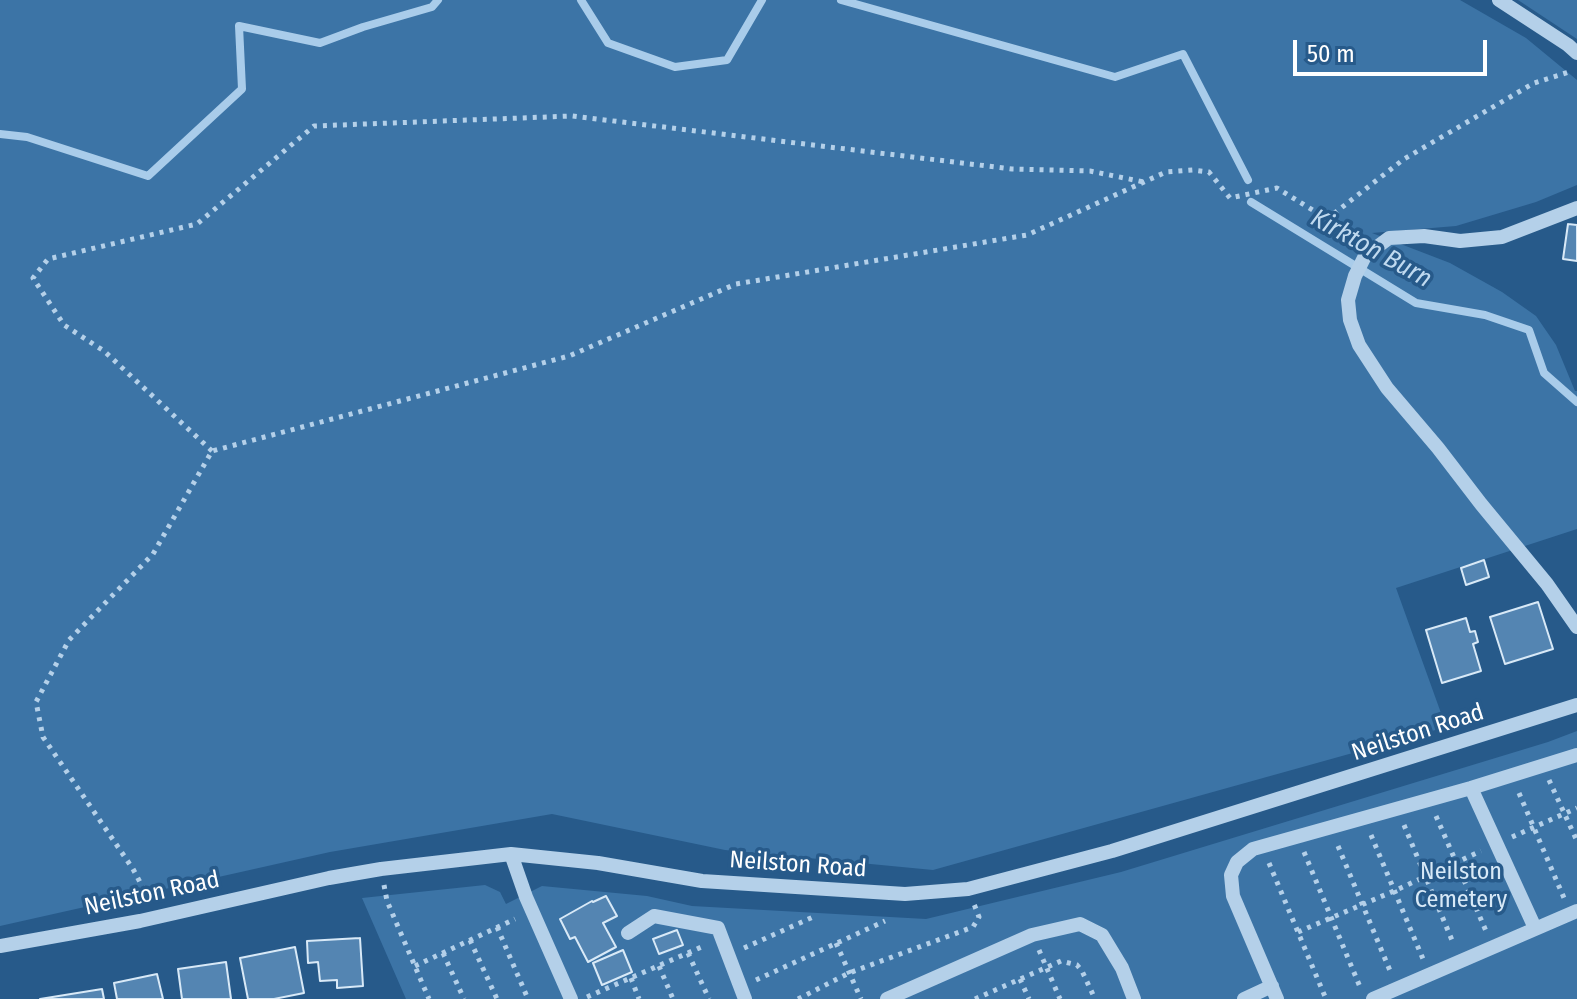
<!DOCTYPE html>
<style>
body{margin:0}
#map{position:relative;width:1577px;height:999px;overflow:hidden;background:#275a8a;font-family:"Fira Sans Condensed",sans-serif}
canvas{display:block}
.scale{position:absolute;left:1293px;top:40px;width:194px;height:36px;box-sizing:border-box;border:4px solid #fff;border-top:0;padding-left:10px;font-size:24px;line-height:28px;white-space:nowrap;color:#fff;-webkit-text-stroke:6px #275a8a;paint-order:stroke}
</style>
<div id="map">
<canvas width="1577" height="999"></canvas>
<div class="scale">50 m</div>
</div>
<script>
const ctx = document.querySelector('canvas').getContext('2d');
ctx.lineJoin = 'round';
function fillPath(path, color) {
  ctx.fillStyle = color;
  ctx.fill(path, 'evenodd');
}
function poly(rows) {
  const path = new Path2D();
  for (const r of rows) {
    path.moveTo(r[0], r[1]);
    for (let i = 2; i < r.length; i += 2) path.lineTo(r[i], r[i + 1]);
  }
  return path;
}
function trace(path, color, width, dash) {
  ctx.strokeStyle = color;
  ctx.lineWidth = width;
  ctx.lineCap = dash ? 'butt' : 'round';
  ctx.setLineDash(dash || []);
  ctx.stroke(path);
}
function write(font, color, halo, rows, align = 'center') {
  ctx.font = font + ' "Fira Sans Condensed",sans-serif';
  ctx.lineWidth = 7;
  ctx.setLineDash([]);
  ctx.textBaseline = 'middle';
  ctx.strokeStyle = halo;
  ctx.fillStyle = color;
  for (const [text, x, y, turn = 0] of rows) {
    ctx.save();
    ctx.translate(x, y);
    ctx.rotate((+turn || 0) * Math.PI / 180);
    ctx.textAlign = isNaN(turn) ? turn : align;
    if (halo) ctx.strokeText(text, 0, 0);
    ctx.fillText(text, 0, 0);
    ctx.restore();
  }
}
fillPath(poly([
 [0,0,1460,0,1526,38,1577,80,1577,185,1536,202,1456,226,1372,233,1450,263,1502,292,1536,316,1556,345,1575,391,1577,391,1577,529,1396,588,1446,727,933,870,725,850,552,814,330,852,0,926],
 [1518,0,1577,0,1577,39],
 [1577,731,1577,999,406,999,362,898,485,885,500,892,506,904,542,886,647,896,692,906,926,919,1121,872,1548,742]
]), '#3c74a6');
trace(poly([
 [581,0,608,43,675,67,727,60,762,0],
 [841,0,1115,77,1183,54,1248,180],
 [0,134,27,137,148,176,242,89,239,26,320,43,363,27,432,7,438,0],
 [1251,202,1416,303,1485,315,1529,330,1544,373,1577,402]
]), '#a9ccea', 8);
const building = poly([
 [1568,224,1577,225,1577,261,1563,259,1568,224],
 [1484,560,1489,577,1466,585,1461,568,1484,560],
 [1538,602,1553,649,1505,664,1490,617,1538,602],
 [1466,618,1470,632,1475,631,1478,642,1473,644,1481,671,1442,683,1426,630,1466,618],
 [606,896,617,916,603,923,616,947,588,962,575,937,570,939,560,919,592,901,593,902,606,896],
 [677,930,683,945,659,954,653,939,677,930],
 [360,938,363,986,337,988,337,980,320,981,318,962,308,963,307,941,360,938],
 [295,947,304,993,274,999,248,999,240,958,295,947],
 [623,950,632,972,602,985,593,963,623,950],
 [226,962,231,999,182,999,178,969,226,962],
 [157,974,163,999,117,999,114,983,157,974],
 [102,989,104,999,40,999,102,989]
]);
fillPath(building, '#5485b2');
trace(building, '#d8e9f7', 2);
trace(poly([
 [212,451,104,351,64,325,33,278,48,259,197,224,314,126,572,116,1012,169,1090,171,1144,182],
 [1549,780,1577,841],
 [1519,793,1564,898],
 [1436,816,1486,931],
 [1404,825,1454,945],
 [1371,835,1423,959],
 [1512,837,1577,808],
 [1338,846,1391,973],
 [1304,852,1360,987],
 [1269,863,1326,999],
 [384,885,387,901,429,999],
 [149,899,133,869,43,737,36,702,69,640,153,554,212,451,569,356,736,284,1027,235,1166,172,1193,170,1209,172,1230,198,1277,188,1327,219,1404,159,1534,83,1572,71],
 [497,927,528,999],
 [1298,932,1394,891,1481,851],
 [470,940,497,999],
 [836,943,861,999],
 [744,948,813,917],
 [1039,950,1060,999],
 [443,953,464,999],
 [688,953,709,999],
 [415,966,515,919],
 [659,966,673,999],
 [631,978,639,999],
 [1020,979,1029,999],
 [756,980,885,921],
 [587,997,706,945],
 [798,999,849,973,973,927,979,917,974,904],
 [975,999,1061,961,1077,965,1082,971,1095,999]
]), '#b4d0e9', 5, [4, 6]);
trace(poly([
 [1499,0,1568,45,1577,53],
 [1577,208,1502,237,1460,241,1424,236,1389,238,1365,256,1355,276,1348,300,1350,320,1359,345,1387,388,1438,448,1481,504,1547,584,1577,627],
 [1471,788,1535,928],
 [511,854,526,897,571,999],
 [628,933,654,916,718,928,745,999],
 [0,946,140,921,329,878,381,869,511,854,598,863,702,881,905,894,968,889,1112,851,1577,705],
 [887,999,1032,935,1080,924,1102,935,1122,968,1134,999],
 [1244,999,1272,986],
 [1277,999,1233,896,1231,875,1237,862,1253,849,1471,788,1577,755],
 [1373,999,1577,911]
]), '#b4d0e9', 14);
write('24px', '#fff', '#275a8a', [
 ["Neilston Road",1418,733,-18],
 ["Neilston Road",798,865,4],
 ["Neilston Road",152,894,-12]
]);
write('24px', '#d8e9f7', '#275a8a', [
 ["Neilston",1461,872],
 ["Cemetery",1461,900]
]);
write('italic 26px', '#c0daf0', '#275a8a', [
 ["Kirkton Burn",1371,249,29]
]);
</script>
